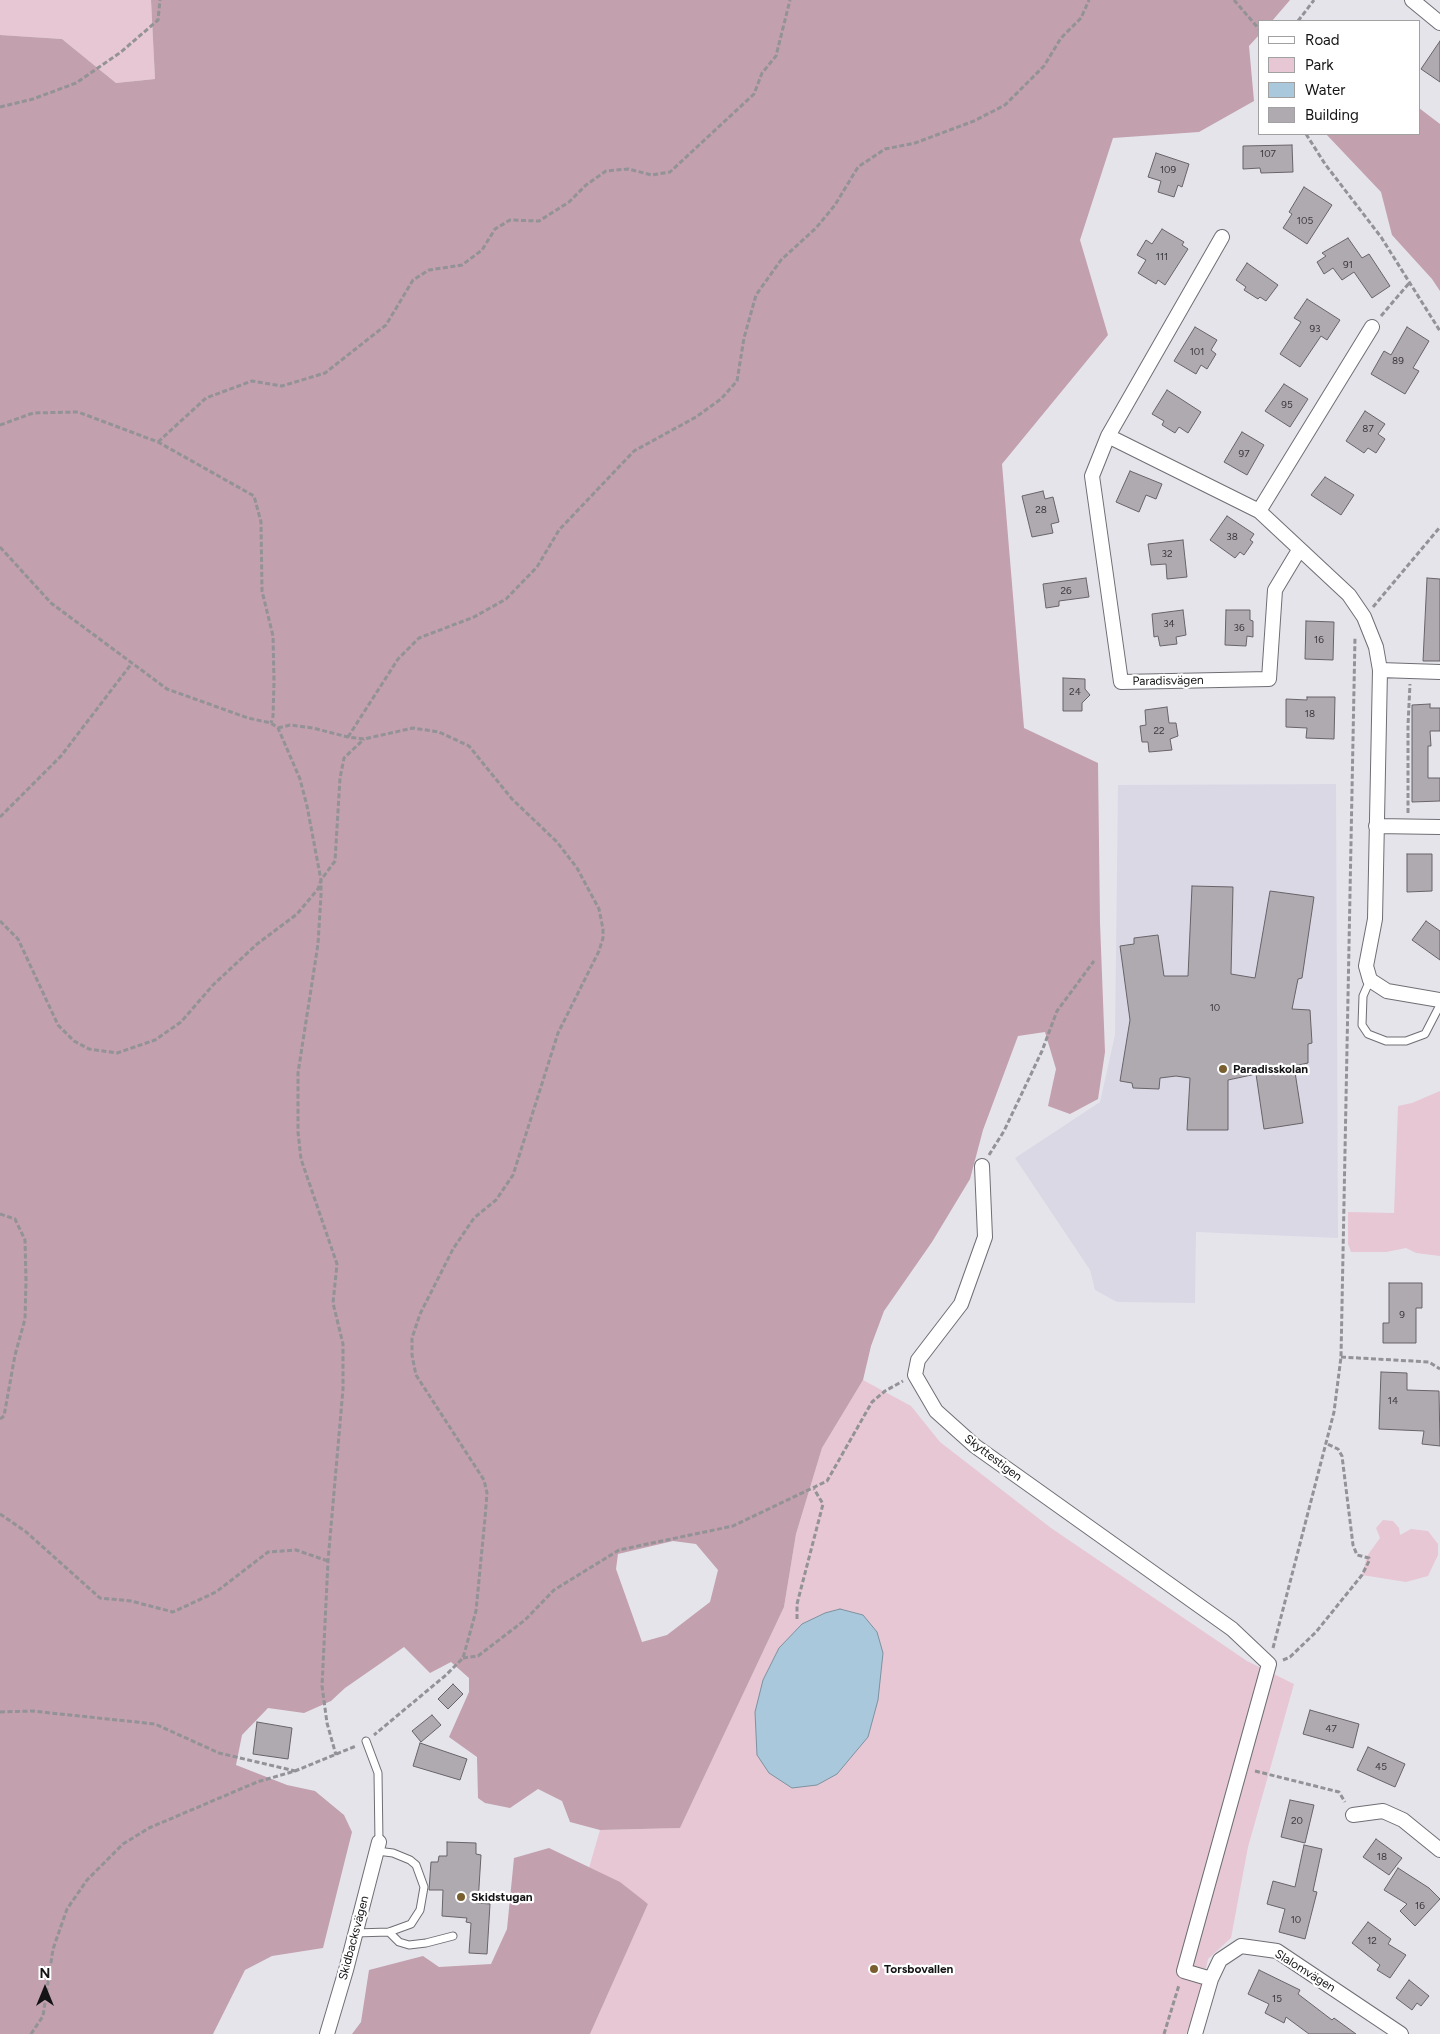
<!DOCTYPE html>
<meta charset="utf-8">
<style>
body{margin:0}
#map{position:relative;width:1440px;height:2034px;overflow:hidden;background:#e5e4eb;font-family:Figtree,sans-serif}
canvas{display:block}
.legend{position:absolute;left:1258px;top:20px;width:162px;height:115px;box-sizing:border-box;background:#fff;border:1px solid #a1a1a1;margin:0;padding:6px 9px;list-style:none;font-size:15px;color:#141315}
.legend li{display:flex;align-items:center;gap:10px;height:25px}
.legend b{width:25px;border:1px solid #a1a1a1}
.north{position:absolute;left:20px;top:1964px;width:50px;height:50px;-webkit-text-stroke:4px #fff;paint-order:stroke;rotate:0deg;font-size:14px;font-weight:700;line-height:20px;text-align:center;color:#141315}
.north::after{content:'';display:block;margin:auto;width:18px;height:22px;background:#141315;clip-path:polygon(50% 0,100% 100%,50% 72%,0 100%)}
</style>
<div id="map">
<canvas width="1440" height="2034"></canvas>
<ul class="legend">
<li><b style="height:6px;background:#fff"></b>Road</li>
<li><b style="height:14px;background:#e7c7d3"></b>Park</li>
<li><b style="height:14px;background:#aac8dc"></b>Water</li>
<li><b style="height:14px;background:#afaab0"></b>Building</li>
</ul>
<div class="north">N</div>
</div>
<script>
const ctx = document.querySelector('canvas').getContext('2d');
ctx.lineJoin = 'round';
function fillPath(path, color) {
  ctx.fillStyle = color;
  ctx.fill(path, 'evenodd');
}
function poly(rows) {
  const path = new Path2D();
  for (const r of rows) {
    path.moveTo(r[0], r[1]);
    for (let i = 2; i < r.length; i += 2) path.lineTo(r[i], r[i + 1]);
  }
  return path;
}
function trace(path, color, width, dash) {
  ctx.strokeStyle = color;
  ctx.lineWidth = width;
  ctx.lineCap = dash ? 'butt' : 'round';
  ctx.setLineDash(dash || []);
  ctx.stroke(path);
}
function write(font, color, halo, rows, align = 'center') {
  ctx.font = font + ' Figtree,sans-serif';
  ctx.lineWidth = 4.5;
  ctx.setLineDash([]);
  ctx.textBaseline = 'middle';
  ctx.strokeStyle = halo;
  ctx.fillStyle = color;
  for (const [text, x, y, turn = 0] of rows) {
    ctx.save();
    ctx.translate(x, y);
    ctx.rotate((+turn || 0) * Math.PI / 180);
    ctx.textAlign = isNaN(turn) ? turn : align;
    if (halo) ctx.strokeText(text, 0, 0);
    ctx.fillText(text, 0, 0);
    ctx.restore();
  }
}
fillPath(poly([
 [1336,784,1338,1238,1196,1232,1195,1303,1117,1302,1095,1290,1090,1270,1015,1158,1100,1102,1115,1035,1118,785]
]), '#dbd8e6');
fillPath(poly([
 [0,0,151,0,155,79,116,83,62,39,0,35],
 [1440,1091,1440,1256,1416,1253,1406,1248,1386,1252,1351,1252,1348,1244,1348,1212,1394,1213,1398,1106,1412,1103],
 [863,1380,911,1406,940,1442,1051,1528,1247,1661,1294,1684,1248,1847,1231,1938,1208,1959,1197,2008,1186,2034,590,2034,648,1904,589,1868,600,1830,680,1828,784,1607,796,1534,822,1448],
 [1383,1520,1393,1521,1399,1528,1400,1535,1411,1529,1428,1531,1438,1544,1438,1555,1428,1576,1406,1582,1362,1575,1367,1556,1380,1538,1376,1528]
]), '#e7c7d3');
fillPath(poly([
 [151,0,1290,0,1272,21,1259,21,1259,35,1249,46,1254,101,1199,132,1113,138,1080,240,1108,335,1002,464,1024,728,1098,763,1100,923,1105,1052,1098,1099,1070,1114,1048,1106,1056,1069,1045,1032,1018,1036,983,1130,970,1179,932,1242,884,1311,871,1346,863,1380,822,1448,796,1534,784,1607,680,1828,600,1830,570,1822,562,1801,538,1789,510,1808,485,1803,478,1798,477,1757,449,1737,469,1692,469,1678,451,1662,430,1673,404,1647,345,1688,331,1701,304,1713,268,1708,242,1735,236,1765,287,1785,315,1791,344,1815,352,1832,323,1948,272,1956,245,1970,213,2034,0,2034,0,35,62,39,116,83,155,79],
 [673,1541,696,1544,718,1570,710,1602,667,1635,642,1642,616,1569,618,1554],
 [1419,108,1440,124,1440,291,1432,279,1392,235,1381,192,1326,134,1419,134],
 [549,1848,620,1882,648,1904,590,2034,352,2034,361,2022,369,1970,423,1956,439,1967,491,1964,507,1929,514,1858]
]), '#c2a0ad');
const water = poly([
 [840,1609,863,1615,877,1632,883,1653,878,1700,868,1737,837,1774,817,1785,792,1788,769,1773,757,1755,755,1712,763,1680,779,1648,802,1624,825,1613,840,1609]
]);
fillPath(water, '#aac8dc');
trace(water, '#7d92a0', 1);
const building = poly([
 [1440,41,1440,82,1421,69,1440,41],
 [1292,145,1293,172,1261,173,1260,168,1243,169,1243,146,1292,145],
 [1156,153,1189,164,1182,187,1178,185,1174,197,1158,192,1161,181,1148,177,1156,153],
 [1304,187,1332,205,1307,244,1283,228,1292,214,1289,212,1304,187],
 [1162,229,1184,242,1182,245,1188,249,1165,285,1158,280,1156,284,1138,273,1146,260,1137,255,1146,240,1152,244,1162,229],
 [1348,238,1362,258,1369,254,1390,286,1372,298,1354,272,1342,280,1333,268,1324,274,1317,262,1326,256,1322,253,1348,238],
 [1247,263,1278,285,1266,301,1260,297,1258,299,1244,290,1246,287,1236,280,1247,263],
 [1307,299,1340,320,1327,340,1321,336,1300,367,1280,354,1301,322,1294,318,1307,299],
 [1195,327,1217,340,1211,350,1216,354,1207,369,1201,365,1196,374,1174,361,1195,327],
 [1407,327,1429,341,1413,368,1419,371,1405,394,1371,374,1384,351,1391,355,1407,327],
 [1284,384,1308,399,1290,427,1265,411,1284,384],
 [1167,390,1201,412,1188,433,1179,427,1175,433,1162,425,1164,421,1152,414,1167,390],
 [1365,411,1385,424,1378,434,1385,439,1376,453,1368,448,1364,453,1346,441,1365,411],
 [1242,432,1264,445,1247,475,1224,462,1242,432],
 [1130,471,1162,484,1156,499,1146,495,1139,512,1116,502,1130,471],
 [1325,477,1354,495,1341,515,1311,495,1325,477],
 [1043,491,1045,499,1053,497,1059,522,1051,524,1053,533,1032,537,1022,496,1043,491],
 [1227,516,1254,534,1250,540,1253,542,1244,555,1240,552,1235,558,1210,540,1227,516],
 [1183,540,1187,577,1167,579,1166,564,1151,565,1148,544,1183,540],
 [1086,578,1089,597,1059,601,1059,606,1046,608,1043,584,1086,578],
 [1427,578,1440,579,1440,661,1423,661,1427,578],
 [1183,610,1186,635,1176,637,1177,644,1160,646,1158,636,1154,637,1152,614,1183,610],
 [1226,610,1250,610,1250,620,1253,621,1253,637,1247,636,1246,646,1225,645,1226,610],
 [1306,621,1334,622,1333,660,1305,659,1306,621],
 [1063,678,1085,679,1085,689,1090,695,1082,703,1082,711,1063,711,1063,678],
 [1307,697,1335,697,1334,739,1306,738,1307,728,1286,727,1286,699,1307,700,1307,697],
 [1430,704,1430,708,1440,708,1440,731,1430,731,1431,746,1428,746,1428,778,1440,778,1440,801,1412,802,1412,705,1430,704],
 [1167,707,1169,723,1176,723,1178,736,1170,739,1172,750,1149,752,1148,742,1142,742,1140,726,1146,725,1145,710,1167,707],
 [1407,854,1432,854,1432,891,1407,892,1407,854],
 [1192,886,1233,887,1231,974,1255,978,1270,891,1314,897,1302,978,1298,979,1292,1009,1310,1010,1312,1043,1308,1044,1308,1063,1294,1066,1303,1123,1264,1129,1256,1074,1228,1080,1228,1130,1187,1130,1190,1078,1176,1076,1160,1078,1159,1089,1133,1088,1132,1083,1120,1081,1130,1020,1120,946,1134,944,1134,938,1158,935,1164,976,1188,976,1192,886],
 [1426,921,1440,931,1440,960,1412,940,1426,921],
 [1389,1283,1422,1283,1422,1308,1416,1308,1416,1343,1383,1343,1383,1323,1389,1323,1389,1283],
 [1381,1372,1407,1373,1407,1390,1439,1391,1440,1446,1422,1444,1424,1431,1379,1429,1381,1372],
 [453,1684,463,1694,448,1709,438,1699,453,1684],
 [1310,1710,1359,1724,1353,1748,1303,1734,1310,1710],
 [432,1715,441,1725,421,1742,412,1731,432,1715],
 [257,1722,292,1728,288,1759,253,1754,257,1722],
 [420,1743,467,1759,460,1780,413,1766,420,1743],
 [1368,1747,1405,1764,1395,1787,1357,1770,1368,1747],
 [1290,1800,1314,1805,1305,1843,1281,1837,1290,1800],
 [1376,1839,1402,1858,1389,1875,1363,1857,1376,1839],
 [447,1842,476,1843,476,1854,481,1855,478,1903,490,1904,487,1954,469,1953,471,1923,466,1922,467,1918,442,1916,443,1890,429,1890,431,1862,438,1862,439,1856,447,1856,447,1842],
 [1304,1845,1322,1849,1313,1891,1317,1892,1305,1939,1279,1932,1285,1909,1267,1904,1273,1881,1295,1887,1304,1845],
 [1398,1868,1429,1888,1440,1899,1415,1926,1400,1911,1407,1904,1384,1890,1398,1868],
 [1368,1922,1391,1939,1388,1944,1406,1955,1390,1978,1377,1970,1380,1965,1352,1943,1368,1922],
 [1259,1970,1300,1990,1298,1994,1332,2020,1334,2018,1356,2034,1309,2034,1286,2017,1284,2023,1265,2013,1269,2004,1248,1994,1259,1970],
 [1409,1980,1429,1996,1421,2006,1417,2003,1412,2010,1396,1998,1409,1980]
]);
fillPath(building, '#afaab0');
trace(building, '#686368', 1);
const service = poly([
 [1370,980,1363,996,1362,1025,1368,1034,1386,1041,1406,1041,1425,1034,1440,1005],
 [366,1741,378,1773,379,1842],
 [389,1932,399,1942,409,1945,426,1943,453,1936],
 [355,1933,389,1932,411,1924,420,1910,424,1887,416,1865,410,1860,393,1853,377,1851]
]);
const minor = poly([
 [1412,0,1440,23],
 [1222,237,1108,436,1092,476,1121,682,1269,679,1275,590,1299,550],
 [1108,436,1259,511,1349,595,1364,617,1376,647,1380,670,1375,919,1366,966,1370,980,1387,991,1440,1000],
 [1259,511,1372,327],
 [1380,670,1440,672],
 [1376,826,1440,827],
 [982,1166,985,1237,961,1304,918,1360,915,1375,936,1411,975,1446,1232,1629,1269,1664,1184,1971,1211,1979],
 [1353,1815,1383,1811,1403,1820,1440,1850],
 [327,2034,346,1970,379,1842],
 [1195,2034,1211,1979,1220,1960,1241,1946,1277,1951,1401,2034]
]);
trace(service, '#6f6e74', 9);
trace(minor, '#6f6e74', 16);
trace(poly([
 [1234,0,1259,29],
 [1298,21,1314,0],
 [0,107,33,99,76,83,121,52,158,20,160,0],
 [1306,134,1325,164,1381,237,1440,331],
 [1381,316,1410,282],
 [0,425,33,413,78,412,158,442,254,496,261,522,262,591,273,636,274,682,273,716,271,723],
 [158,442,206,398,252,381,282,386,325,373,386,325,413,280,429,270,462,265,482,250,495,229,510,220,539,221,569,202,586,185,606,171,628,169,652,175,670,172,754,94,762,73,776,56,790,0],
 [0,547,51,603,167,689,248,718,271,723,278,728,300,779,307,806,321,880,321,895,318,944,298,1073,298,1132,301,1159,337,1264,333,1303,343,1344,343,1389,328,1561,322,1686,327,1723,336,1755],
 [1373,607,1440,527],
 [278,728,290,725,313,728,348,737,364,739,413,728,439,732,469,746,512,799,557,842,577,868,599,909,603,929,603,938,599,951,558,1033,513,1175,496,1200,474,1218,453,1249,420,1314,412,1338,412,1355,416,1375,484,1480,487,1493,485,1518,476,1611,463,1658,446,1675,374,1735],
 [348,737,398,659,419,638,474,617,506,599,537,567,559,530,634,451,696,417,721,399,737,381,744,338,756,295,781,260,816,228,835,205,858,167,885,149,915,143,974,121,1005,105,1044,66,1061,38,1081,18,1089,0],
 [1408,813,1408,725,1410,684],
 [0,817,61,756,132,663],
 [0,921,18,939,58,1025,74,1041,89,1049,117,1053,155,1040,181,1022,213,985,257,944,297,914,318,889,321,880,335,861,340,778,344,758,364,739],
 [989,1155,1004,1131,1042,1051,1057,1011,1094,961],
 [0,1214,15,1219,25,1240,26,1281,25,1319,15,1355,4,1416,0,1419],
 [1341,1357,1429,1362,1440,1369],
 [0,1514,25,1531,100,1598,131,1601,173,1612,216,1592,268,1552,296,1550,328,1561],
 [797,1619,797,1604,823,1504,814,1489],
 [1273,1648,1334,1412,1341,1357,1355,637],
 [463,1658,478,1656,525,1620,554,1590,619,1550,733,1526,827,1481,872,1402,885,1391,903,1381],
 [1283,1660,1290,1657,1316,1632,1362,1575,1369,1561,1369,1558,1357,1555,1353,1545,1342,1456,1338,1449,1325,1443],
 [0,1712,32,1711,155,1724,219,1753,295,1771],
 [1255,1771,1339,1792,1345,1802],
 [31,2034,43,2016,53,1949,67,1909,87,1880,123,1844,149,1828,257,1782,295,1771,356,1746],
 [1164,2034,1179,1985]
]), '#939297', 3, [5, 2.5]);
trace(service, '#fff', 7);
trace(minor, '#fff', 14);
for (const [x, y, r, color] of [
 [1223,1069,5,"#795e30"],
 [461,1897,5,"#795e30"],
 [874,1969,5,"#795e30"]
]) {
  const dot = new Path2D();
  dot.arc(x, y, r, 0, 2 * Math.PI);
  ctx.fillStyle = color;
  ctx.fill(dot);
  trace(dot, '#fff', 2);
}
write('10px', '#3b393c', null, [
 ["107",1268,154],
 ["109",1168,170],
 ["105",1305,221],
 ["111",1162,257],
 ["91",1348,265],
 ["93",1315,329],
 ["101",1197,352],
 ["89",1398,361],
 ["95",1287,405],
 ["87",1368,429],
 ["97",1244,454],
 ["28",1041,510],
 ["38",1232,537],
 ["32",1167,554],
 ["26",1066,591],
 ["34",1169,624],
 ["36",1239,628],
 ["16",1319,640],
 ["24",1075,692],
 ["18",1310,714],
 ["22",1159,731],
 ["10",1215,1008],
 ["9",1402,1315],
 ["14",1393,1401],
 ["47",1331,1729],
 ["45",1381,1767],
 ["20",1297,1821],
 ["18",1382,1857],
 ["16",1420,1906],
 ["10",1296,1920],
 ["12",1372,1941],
 ["15",1277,1999]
]);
write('12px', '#141315', '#fff', [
 ["Paradisvägen",1168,681,-1],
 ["Skyttestigen",993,1458,37],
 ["Skidbacksvägen",354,1938,-75],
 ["Slalomvägen",1305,1971,32]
]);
write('bold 12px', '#141315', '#fff', [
 ["Paradisskolan",1233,1069],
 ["Skidstugan",471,1897],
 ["Torsbovallen",884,1969]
], 'left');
</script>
